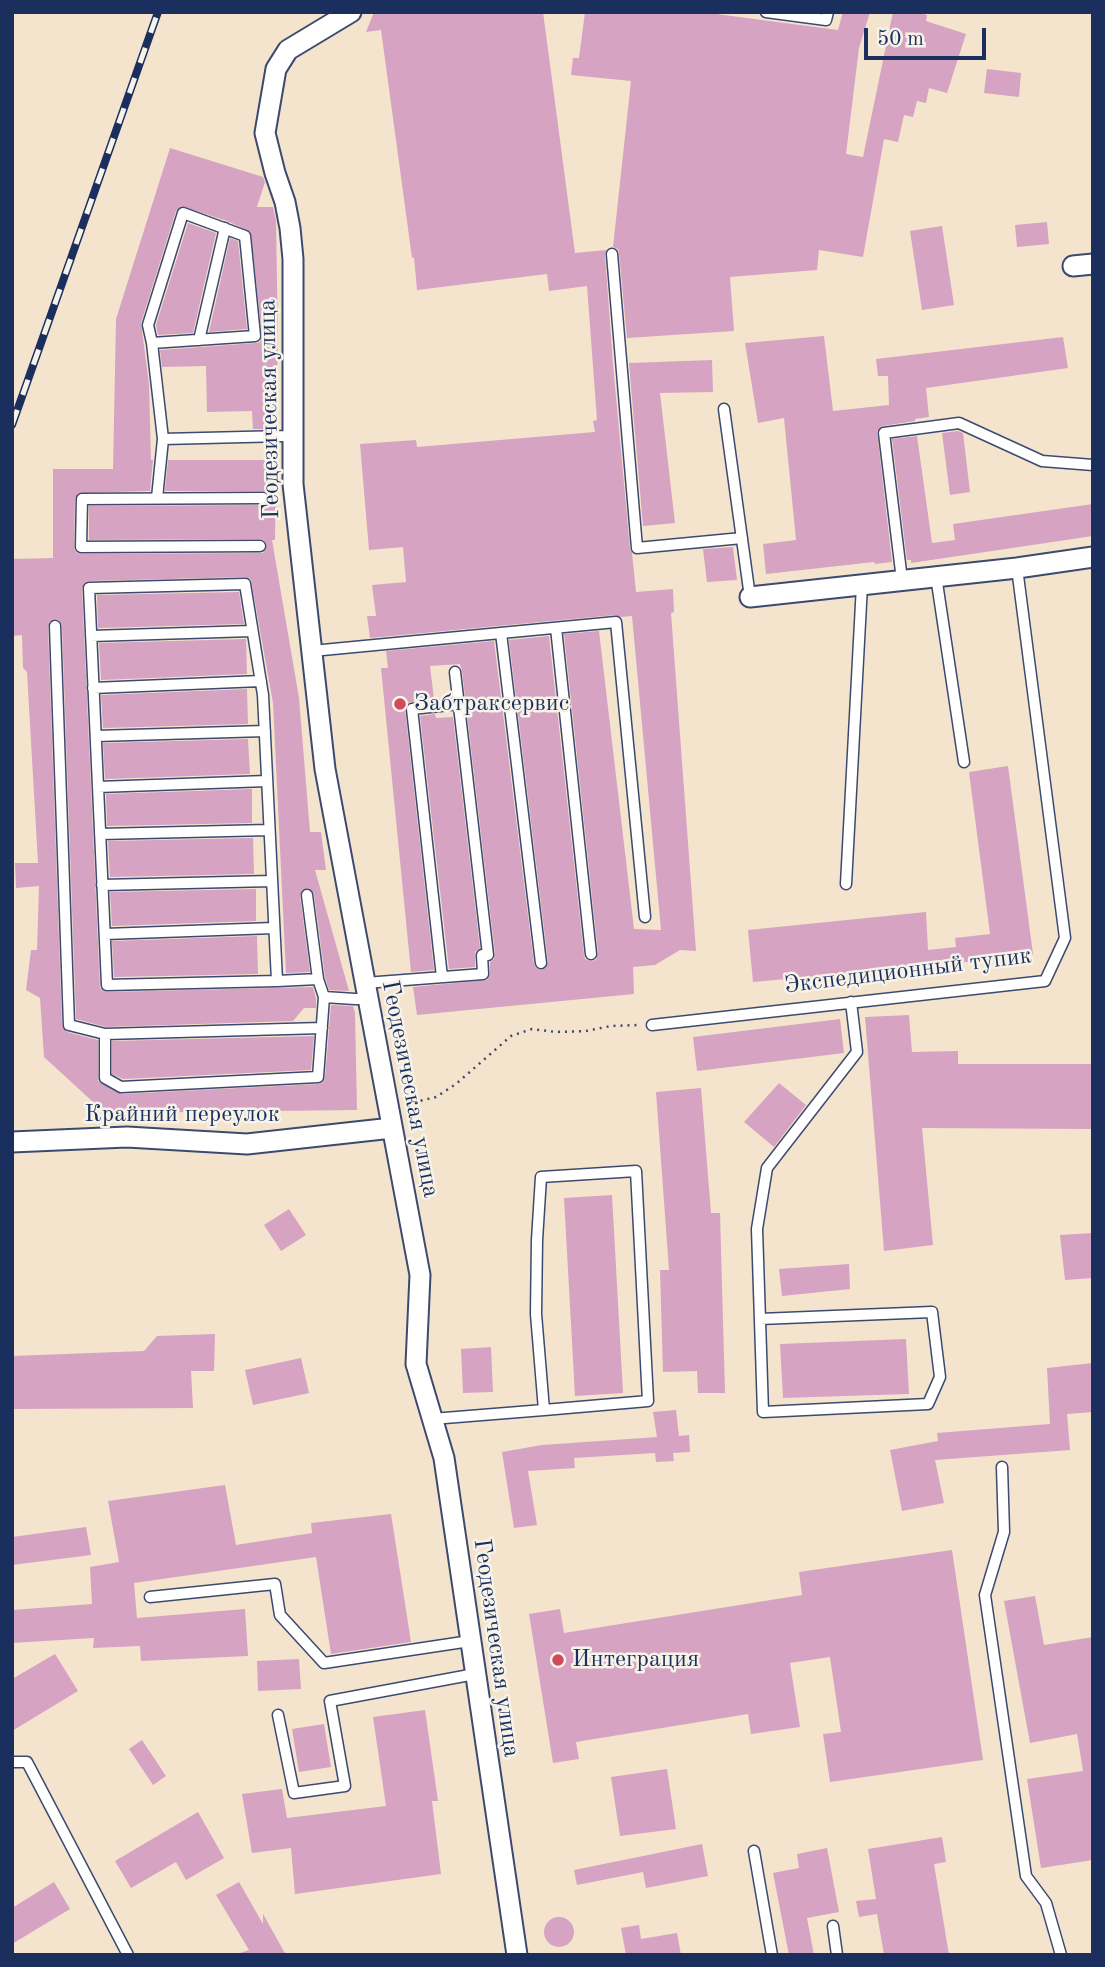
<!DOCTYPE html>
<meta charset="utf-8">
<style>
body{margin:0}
#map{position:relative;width:1105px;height:1967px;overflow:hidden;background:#f4e4cd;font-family:"Old Standard TT",serif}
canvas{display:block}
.frame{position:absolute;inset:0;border:14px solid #1b2f5e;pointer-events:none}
.scale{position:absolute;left:864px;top:28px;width:122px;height:32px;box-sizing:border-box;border:4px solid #1b2f5e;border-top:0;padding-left:9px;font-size:21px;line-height:24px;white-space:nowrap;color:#1b2f5e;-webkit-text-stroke:5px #f7f3e8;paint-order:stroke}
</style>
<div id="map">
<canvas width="1105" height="1967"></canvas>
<div class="frame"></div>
<div class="scale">50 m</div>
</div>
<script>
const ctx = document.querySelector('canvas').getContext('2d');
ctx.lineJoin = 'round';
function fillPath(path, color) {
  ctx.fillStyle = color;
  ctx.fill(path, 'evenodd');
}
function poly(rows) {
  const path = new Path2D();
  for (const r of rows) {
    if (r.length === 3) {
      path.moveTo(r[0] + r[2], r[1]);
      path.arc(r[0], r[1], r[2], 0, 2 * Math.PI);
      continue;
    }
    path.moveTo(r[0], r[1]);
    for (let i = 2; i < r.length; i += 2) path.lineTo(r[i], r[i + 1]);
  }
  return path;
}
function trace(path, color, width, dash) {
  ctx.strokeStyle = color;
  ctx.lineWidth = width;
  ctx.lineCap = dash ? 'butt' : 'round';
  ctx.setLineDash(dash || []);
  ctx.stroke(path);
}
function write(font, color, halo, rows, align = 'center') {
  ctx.font = font + ' "Old Standard TT",serif';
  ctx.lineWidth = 5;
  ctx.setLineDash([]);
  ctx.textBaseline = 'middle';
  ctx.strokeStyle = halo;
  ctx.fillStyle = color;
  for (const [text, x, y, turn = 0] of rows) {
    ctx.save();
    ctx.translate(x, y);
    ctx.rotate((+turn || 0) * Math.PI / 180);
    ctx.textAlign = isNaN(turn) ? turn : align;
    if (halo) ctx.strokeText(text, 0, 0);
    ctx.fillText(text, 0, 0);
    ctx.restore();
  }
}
fillPath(poly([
 [374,12,543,12,575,253,606,250,605,255,613,364,630,549,632,553,636,592,673,589,674,612,671,613,696,951,680,950,655,965,633,967,634,994,417,1015,413,987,487,980,490,974,490,962,494,959,495,954,462,671,460,664,430,666,434,699,411,702,407,703,405,709,434,970,411,972,381,668,388,668,386,651,494,641,534,964,536,968,541,970,546,968,548,962,509,640,549,636,584,955,585,959,591,961,596,960,598,953,564,634,599,631,634,929,661,930,632,616,621,617,615,615,370,638,367,616,376,616,372,585,406,582,403,547,369,550,360,444,416,440,417,447,595,432,593,421,597,420,587,286,549,291,547,274,417,290,414,257,412,258,381,30,366,32],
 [585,12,701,12,838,30,843,12,870,12,859,48,846,154,863,157,893,12,914,12,927,15,926,21,966,34,947,93,929,88,926,103,917,101,913,117,904,115,898,142,884,139,863,257,819,250,817,270,730,277,734,331,627,338,619,253,618,249,613,247,631,81,571,75,573,58,579,58],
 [987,69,1021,73,1019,97,984,93],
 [170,148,263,177,265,182,257,207,273,207,276,221,278,346,275,429,253,429,252,411,207,412,206,366,162,367,160,350,256,343,260,342,262,336,251,232,227,221,181,206,176,211,141,323,149,384,151,460,153,460,150,491,78,493,75,499,74,548,77,553,81,554,263,553,267,545,264,540,260,539,89,540,89,506,264,505,269,502,270,499,269,494,264,491,165,491,168,460,276,460,275,540,272,540,299,698,310,832,321,832,326,870,315,870,349,991,329,990,325,977,314,894,309,888,302,890,300,896,310,972,286,973,273,703,251,580,245,577,89,581,85,582,82,588,100,988,107,992,313,987,316,998,316,1008,304,1008,293,1021,106,1027,76,1019,62,626,59,620,54,619,49,622,48,626,62,1025,67,1032,98,1040,98,1081,121,1094,318,1084,322,1083,325,1078,331,1005,353,1006,355,1013,357,1110,105,1113,44,1057,40,998,26,990,31,950,37,950,39,886,16,888,15,863,38,863,27,672,23,668,22,635,12,636,12,595,14,595,12,559,53,558,53,469,113,469,116,319],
 [1047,222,1049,244,1017,247,1015,225],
 [188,223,216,233,193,333,158,335,156,325],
 [942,226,954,305,922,310,910,231],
 [230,238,238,241,247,329,209,332],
 [824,336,833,411,889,405,888,376,878,376,876,359,1063,337,1068,368,926,388,929,417,915,419,915,421,883,426,877,431,892,562,875,564,874,562,766,574,763,544,796,540,784,418,758,423,745,343],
 [712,360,713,392,660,393,675,523,643,526,629,363],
 [958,431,963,433,970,492,950,495,942,433],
 [917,436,932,543,955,540,953,524,1093,504,1093,536,911,563,911,560,907,560,892,439],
 [733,547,737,580,707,582,703,549],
 [239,592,244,624,98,628,97,595],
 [246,639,247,674,101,680,99,643],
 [247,689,248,724,103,728,101,695],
 [435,714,436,718,453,717,480,948,475,952,475,967,449,969,420,716],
 [248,739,250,774,105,779,103,743],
 [1008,766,1033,954,932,966,753,982,748,930,926,912,928,950,956,947,955,938,990,934,969,772],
 [252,789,252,823,107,826,106,794],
 [253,838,254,874,110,877,108,841],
 [256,889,256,921,112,926,110,892],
 [257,936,258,974,114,977,112,941],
 [909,1015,912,1052,958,1051,958,1064,1093,1064,1093,1129,922,1128,933,1245,884,1251,865,1017],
 [840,1019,844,1053,697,1071,693,1037],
 [314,1036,311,1070,123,1079,112,1074,112,1041],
 [779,1083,806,1105,774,1147,744,1122],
 [701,1088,711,1213,720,1213,725,1393,698,1393,697,1371,663,1372,660,1270,669,1270,656,1092],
 [612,1195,623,1393,575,1396,564,1198],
 [289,1209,306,1235,281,1251,264,1225],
 [1093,1233,1093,1278,1065,1280,1060,1235],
 [849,1264,850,1289,782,1296,779,1269],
 [215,1334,214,1371,191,1371,193,1408,12,1409,12,1356,144,1351,157,1336],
 [906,1339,909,1394,783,1398,780,1344],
 [491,1347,493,1392,463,1393,461,1349],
 [301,1358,309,1393,253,1405,245,1370],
 [1093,1363,1093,1412,1067,1414,1070,1450,935,1460,944,1503,902,1511,890,1450,938,1441,937,1433,1050,1424,1047,1368],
 [676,1410,679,1436,689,1435,690,1452,673,1453,674,1461,656,1462,655,1453,574,1458,575,1468,528,1471,537,1525,514,1528,502,1452,542,1445,657,1437,653,1412],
 [225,1485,236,1545,312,1533,311,1523,391,1514,411,1642,331,1654,316,1557,134,1583,137,1618,245,1609,248,1656,141,1661,140,1646,93,1648,94,1638,12,1643,12,1610,92,1604,90,1567,119,1562,108,1501],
 [86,1527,91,1555,12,1565,12,1537],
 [952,1550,983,1760,830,1782,823,1734,841,1732,830,1657,790,1663,800,1727,751,1734,748,1714,576,1742,579,1759,553,1763,529,1614,560,1609,564,1633,802,1595,799,1572],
 [1035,1596,1044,1645,1093,1637,1093,1860,1041,1868,1027,1779,1083,1771,1077,1734,1030,1743,1004,1601],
 [55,1654,78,1691,12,1731,12,1679],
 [299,1659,301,1689,258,1691,257,1661],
 [425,1710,438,1801,432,1801,441,1874,295,1894,291,1848,252,1853,242,1794,282,1789,287,1818,386,1806,373,1717],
 [324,1724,331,1767,299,1772,292,1729],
 [142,1740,166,1776,153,1785,129,1749],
 [667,1769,676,1829,620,1836,611,1777],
 [198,1812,224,1858,186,1880,176,1862,131,1888,115,1861],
 [942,1837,946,1862,934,1864,949,1955,884,1955,877,1914,859,1917,856,1901,876,1899,868,1849],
 [702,1844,708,1876,646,1888,643,1872,577,1885,574,1870],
 [827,1848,839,1912,807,1918,814,1955,789,1955,773,1873,799,1868,797,1854],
 [54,1882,70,1909,12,1944,12,1908],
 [239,1882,263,1924,263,1914,286,1955,241,1955,240,1953,249,1950,216,1895],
 [559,1932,15],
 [639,1925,641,1939,677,1933,681,1955,626,1955,621,1928]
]), '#d6a3c2');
const service = poly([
 [766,12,826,20,828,12],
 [612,254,637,548,742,538],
 [199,340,225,228],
 [152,343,255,336,245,236,183,213,148,325,152,343,163,439,284,436,292,435],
 [724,409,750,597],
 [157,498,163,439],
 [260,546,81,547,82,499,263,498],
 [936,576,964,762],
 [902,580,884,433,959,423,1042,461,1093,465],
 [55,626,69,1025,105,1034,105,1078,121,1087,318,1077,324,997],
 [556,628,591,954],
 [501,633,541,963],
 [91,636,252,631],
 [312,651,616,622,645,917],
 [93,688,261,681],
 [96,736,265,731],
 [98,787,267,781],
 [100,834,269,830],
 [846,884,862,585],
 [102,885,272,881],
 [307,895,318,979],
 [105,934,274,928],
 [442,977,412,709,459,704],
 [277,981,263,695,245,584,89,588,107,985,277,981,318,979,324,997,355,999,368,999],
 [365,983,483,974,482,955,488,955,455,672],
 [652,1025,1045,981,1065,938,1017,568],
 [105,1034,322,1028],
 [760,1319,932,1312,940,1377,928,1404,763,1412,757,1229,767,1168,857,1052,851,1002],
 [432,1419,544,1410,648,1401,636,1171,541,1177,537,1240,536,1314,544,1410],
 [1002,1467,1004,1532,985,1595,1026,1876,1046,1903,1061,1955],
 [150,1597,275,1584,280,1615,324,1663,470,1641],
 [278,1715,294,1793,345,1786,330,1701,475,1674],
 [12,1762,27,1762,128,1955],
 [754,1851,772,1955],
 [833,1926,837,1955]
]);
const minor = poly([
 [351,12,288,50,276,69,265,133,275,173,285,202,290,228,293,259,293,484,325,769,420,1275,416,1364,444,1458,517,1955],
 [1073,266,1093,264],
 [750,597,1017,568,1093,557],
 [12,1142,127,1137,247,1144,392,1128]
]);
trace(service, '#3c4a6f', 13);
trace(minor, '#3c4a6f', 23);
trace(poly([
 [407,1104,436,1097,456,1084,511,1036,532,1029,556,1032,586,1031,611,1026,638,1025]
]), '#3c4a6f', 2.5, [2, 5]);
trace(service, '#fff', 10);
trace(minor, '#fff', 19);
const rail = poly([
 [12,425,158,12]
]);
trace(rail, '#1b2f5e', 8);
trace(rail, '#f7f3e8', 5, [16]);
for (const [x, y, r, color] of [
 [400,704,7,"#d1495b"],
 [558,1660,7,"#d1495b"]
]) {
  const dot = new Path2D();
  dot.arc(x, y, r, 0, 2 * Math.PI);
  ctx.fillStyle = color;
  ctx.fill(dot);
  trace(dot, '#f7f3e8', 2.5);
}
write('24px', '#1b2f5e', '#f7f3e8', [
 ["Геодезическая улица",270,409,-91],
 ["Экспедиционный тупик",908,971,-7],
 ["Геодезическая улица",410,1089,79],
 ["Крайний переулок",182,1115],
 ["Геодезическая улица",496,1648,82]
]);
write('24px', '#1b2f5e', '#f7f3e8', [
 ["Забтраксервис",414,704],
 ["Интеграция",572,1660]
], 'left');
</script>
